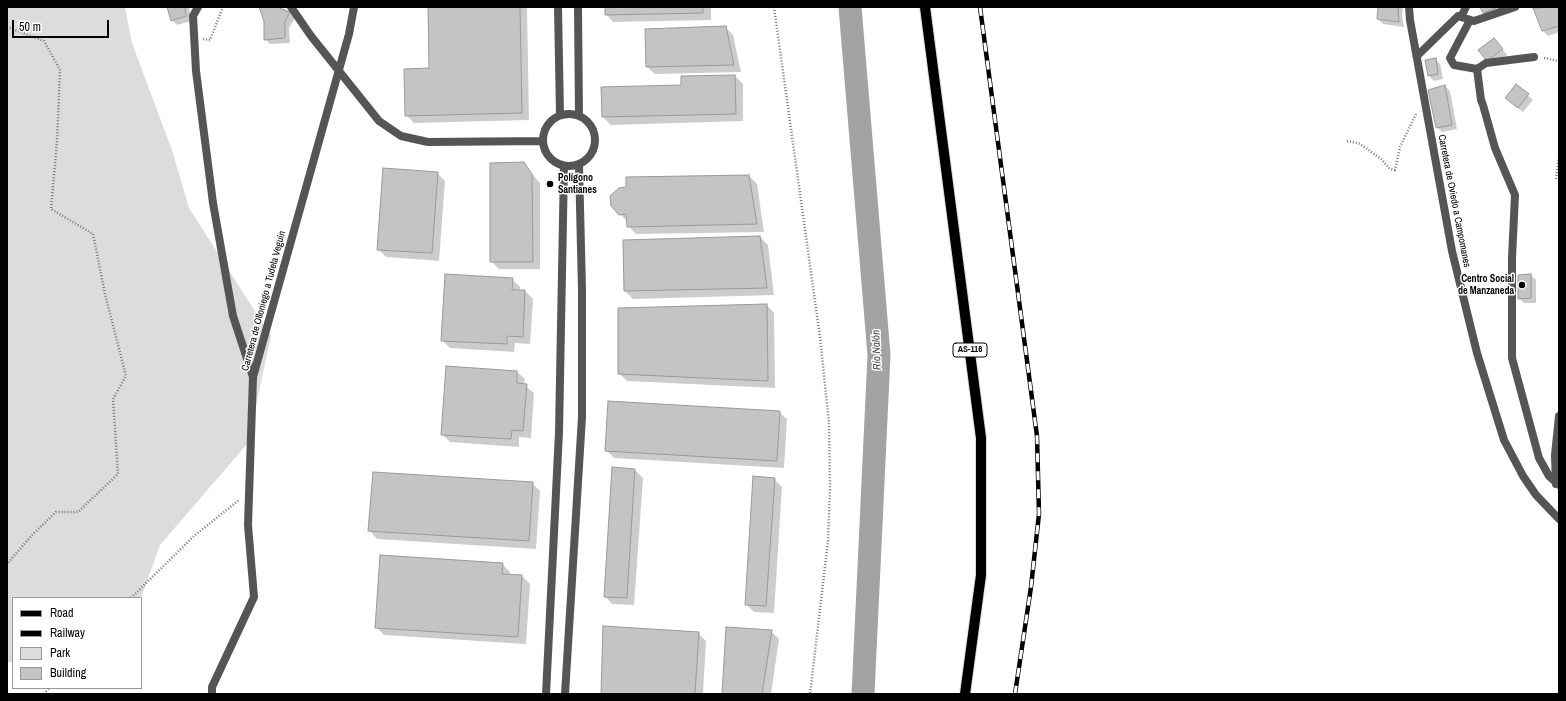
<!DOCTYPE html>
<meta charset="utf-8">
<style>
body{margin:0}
#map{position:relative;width:1566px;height:701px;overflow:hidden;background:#fff;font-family:"Archivo Narrow",sans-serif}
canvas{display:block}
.frame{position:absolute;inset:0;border:8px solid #000;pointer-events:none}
.legend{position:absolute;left:12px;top:597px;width:130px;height:92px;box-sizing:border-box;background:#fff;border:1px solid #999;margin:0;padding:5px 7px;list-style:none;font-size:12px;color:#000}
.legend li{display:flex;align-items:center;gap:8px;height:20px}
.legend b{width:20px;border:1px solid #999}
.scale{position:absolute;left:12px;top:20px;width:97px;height:18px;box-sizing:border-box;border:2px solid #000;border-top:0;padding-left:5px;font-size:12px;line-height:14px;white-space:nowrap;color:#000;-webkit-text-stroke:3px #fff;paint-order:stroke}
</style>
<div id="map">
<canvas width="1566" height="701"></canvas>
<div class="frame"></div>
<ul class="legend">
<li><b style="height:5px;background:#000"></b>Road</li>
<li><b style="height:5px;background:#000"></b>Railway</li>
<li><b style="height:11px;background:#dcdcdc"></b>Park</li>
<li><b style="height:11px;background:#c4c4c4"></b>Building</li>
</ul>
<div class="scale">50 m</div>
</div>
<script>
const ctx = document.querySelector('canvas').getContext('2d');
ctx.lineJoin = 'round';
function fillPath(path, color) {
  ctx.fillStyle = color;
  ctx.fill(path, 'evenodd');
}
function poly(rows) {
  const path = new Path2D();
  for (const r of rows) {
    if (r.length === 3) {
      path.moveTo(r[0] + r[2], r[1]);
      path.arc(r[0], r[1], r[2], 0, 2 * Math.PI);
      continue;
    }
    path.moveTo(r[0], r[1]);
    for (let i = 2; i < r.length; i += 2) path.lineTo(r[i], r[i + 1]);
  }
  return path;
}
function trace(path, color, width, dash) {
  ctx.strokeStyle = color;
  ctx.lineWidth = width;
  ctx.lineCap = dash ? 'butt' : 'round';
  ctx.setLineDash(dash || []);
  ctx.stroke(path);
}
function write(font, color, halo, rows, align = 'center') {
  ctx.font = font + ' "Archivo Narrow",sans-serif';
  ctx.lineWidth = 3;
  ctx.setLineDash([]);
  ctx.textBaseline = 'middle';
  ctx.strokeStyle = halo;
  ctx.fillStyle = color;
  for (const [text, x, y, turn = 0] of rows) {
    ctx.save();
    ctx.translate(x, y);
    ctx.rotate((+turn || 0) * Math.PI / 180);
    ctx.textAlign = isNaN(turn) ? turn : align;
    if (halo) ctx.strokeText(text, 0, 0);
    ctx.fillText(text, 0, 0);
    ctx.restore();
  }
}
fillPath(poly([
 [7,7,125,7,132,43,172,150,189,208,271,336,248,443,160,545,141,598,13,598,13,662,7,662]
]), '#dcdcdc');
fillPath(poly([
 [168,7,189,7,191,21,177,25,172,20],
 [261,7,275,7,290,13,295,18,289,28,290,43,270,44,265,39,265,21],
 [429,7,527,7,529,120,414,123,406,115,430,69],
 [606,7,711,7,711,20,613,22,606,14],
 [1379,7,1403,7,1402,17,1404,27,1383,24,1378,19],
 [1481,7,1502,7,1504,11,1489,18,1484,13],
 [1542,7,1559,7,1559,32,1548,36,1543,31,1534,8],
 [725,27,733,35,741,72,655,74,647,67],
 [1494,39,1507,55,1492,66,1487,61],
 [1435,59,1440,64,1443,79,1434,81,1429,76],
 [735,76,743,84,743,121,611,125,603,117,682,86],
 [1516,85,1533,100,1523,112,1511,103],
 [1445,86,1450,91,1457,129,1442,132,1437,127],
 [523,163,540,183,540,269,499,269,491,261],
 [437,173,445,181,439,261,386,257,378,249],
 [749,176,757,184,764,232,636,234,628,226,627,221,612,206],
 [760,237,768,245,774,295,633,299,625,291],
 [1531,275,1536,280,1536,303,1524,303,1519,298],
 [512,279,520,287,520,291,525,291,533,299,530,344,515,343,514,352,450,348,442,340],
 [767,305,774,313,775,388,627,381,619,373],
 [447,367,517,372,525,379,524,385,534,393,531,438,519,437,519,447,450,442,442,434],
 [779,412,787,419,784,468,614,458,606,450],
 [635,470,643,478,634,605,612,604,605,596],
 [774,479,782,487,774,613,754,612,746,604],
 [532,483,540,491,536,549,377,539,370,531],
 [502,564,510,572,510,576,522,576,530,584,526,644,384,635,376,627],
 [771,631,779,639,771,694,723,694],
 [698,633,706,641,703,694,602,694],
 [431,693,449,694,431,694]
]), '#0003');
trace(poly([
 [850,7,879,355,863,694]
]), '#a3a3a3', 23);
const building = poly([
 [167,7,185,7,186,16,171,21,167,7],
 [259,7,277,7,290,12,285,22,285,38,264,40,264,21,259,7],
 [428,7,520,7,522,113,405,116,404,69,429,68,428,7],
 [605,7,703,7,703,13,605,15,605,7],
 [1378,7,1398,7,1399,22,1377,19,1378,7],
 [1480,7,1498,7,1483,13,1480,7],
 [1559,7,1559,26,1542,31,1533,8,1559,7],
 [726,26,734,65,646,67,645,29,726,26],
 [1494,38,1503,49,1487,61,1478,50,1494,38],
 [1436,58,1438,74,1428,76,1425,60,1436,58],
 [735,75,736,114,602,117,601,87,681,85,681,76,735,75],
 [1516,84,1529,94,1518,108,1505,98,1516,84],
 [1445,85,1452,125,1436,128,1428,90,1445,85],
 [524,162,532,174,533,262,490,262,490,163,524,162],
 [383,168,438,172,432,253,377,250,383,168],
 [749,175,757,224,627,227,626,214,619,215,611,206,610,196,619,188,626,187,626,177,749,175],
 [760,236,767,288,624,291,623,240,760,236],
 [445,274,513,278,512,290,525,290,523,337,507,336,507,344,441,341,445,274],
 [1531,274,1531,298,1518,299,1518,275,1531,274],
 [767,304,768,381,618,374,618,308,767,304],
 [446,366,517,371,517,383,527,384,523,431,512,430,511,439,441,435,446,366],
 [608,401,780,411,777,461,605,451,608,401],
 [612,467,635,469,627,598,604,597,612,467],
 [373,472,533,482,529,541,368,531,373,472],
 [753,476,775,478,766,606,745,605,753,476],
 [380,555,503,563,502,574,522,575,518,637,375,628,380,555],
 [603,626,699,632,695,694,601,694,603,626],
 [726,627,772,630,762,694,722,694,726,627]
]);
fillPath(building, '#c4c4c4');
trace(building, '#999', 1);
const primary = poly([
 [925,7,981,438,981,575,965,694]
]);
trace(primary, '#dbdbdb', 12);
trace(poly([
 [774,7,820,337,829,423,830,490,828,541,810,694],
 [7,27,44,41,60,70,57,142,51,209,93,234,105,294,126,376,113,399,118,474,78,512,56,512,33,534,7,564],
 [203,39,210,40,223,7],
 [1544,58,1559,61],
 [1347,141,1358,143,1366,148,1381,159,1390,169,1395,170,1400,147,1416,114],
 [1556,179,1559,157],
 [131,598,194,536,239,500],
 [44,694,49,688]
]), '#777', 2.5, [1, 2]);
trace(poly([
 [198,7,193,16,196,71,213,203,233,316,253,377],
 [291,7,311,36,379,121,401,136,428,142,543,141],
 [558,7,560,115],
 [578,7,579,116],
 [1461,17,1466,7],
 [1470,20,1450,58,1454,65,1477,69,1481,100,1483,105,1495,148,1515,195,1512,258,1512,358,1539,458,1549,476,1559,485],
 [1417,56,1458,16,1474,21,1515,7],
 [1477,69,1486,63,1534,57],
 [569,140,26],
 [1556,484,1555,455,1559,416],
 [546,694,559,432,564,166],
 [565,694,582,417,582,290,579,164]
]), '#555', 8);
trace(poly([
 [1409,7,1410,20,1452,251,1477,353,1504,440,1523,476,1536,495,1559,519],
 [212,694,212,687,254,597,248,525,253,377,349,34,354,7]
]), '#555', 8);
trace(primary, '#000', 10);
const rail = poly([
 [980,7,1037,436,1039,514,1031,587,1015,694]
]);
trace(rail, '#000', 4.5);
trace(rail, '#fff', 3, [9]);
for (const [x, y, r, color] of [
 [550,184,4,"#000"],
 [1522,285,4,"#000"]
]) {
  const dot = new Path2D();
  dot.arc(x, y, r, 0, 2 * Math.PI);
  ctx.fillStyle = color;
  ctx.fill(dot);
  trace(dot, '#fff', 1.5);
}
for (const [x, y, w] of [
 [970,350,34]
]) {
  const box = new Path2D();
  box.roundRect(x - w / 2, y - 7, w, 14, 3);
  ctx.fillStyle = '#fff';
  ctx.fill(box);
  trace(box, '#000', 1);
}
write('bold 9px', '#000', null, [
 ["AS-116",970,350]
]);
write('bold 10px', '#000', '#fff', [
 ["Polígono",558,178],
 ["Santianes",558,190],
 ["Centro Social",1514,279,"right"],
 ["de Manzaneda",1514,291,"right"]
], 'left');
write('10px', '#000', '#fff', [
 ["Carretera de Oviedo a Campomanes",1454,201,79],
 ["Carretera de Olloniego a Tudela Veguín",264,301,-75]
]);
write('italic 11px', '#444', '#fff', [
 ["Río Nalón",877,350,-92]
]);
</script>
